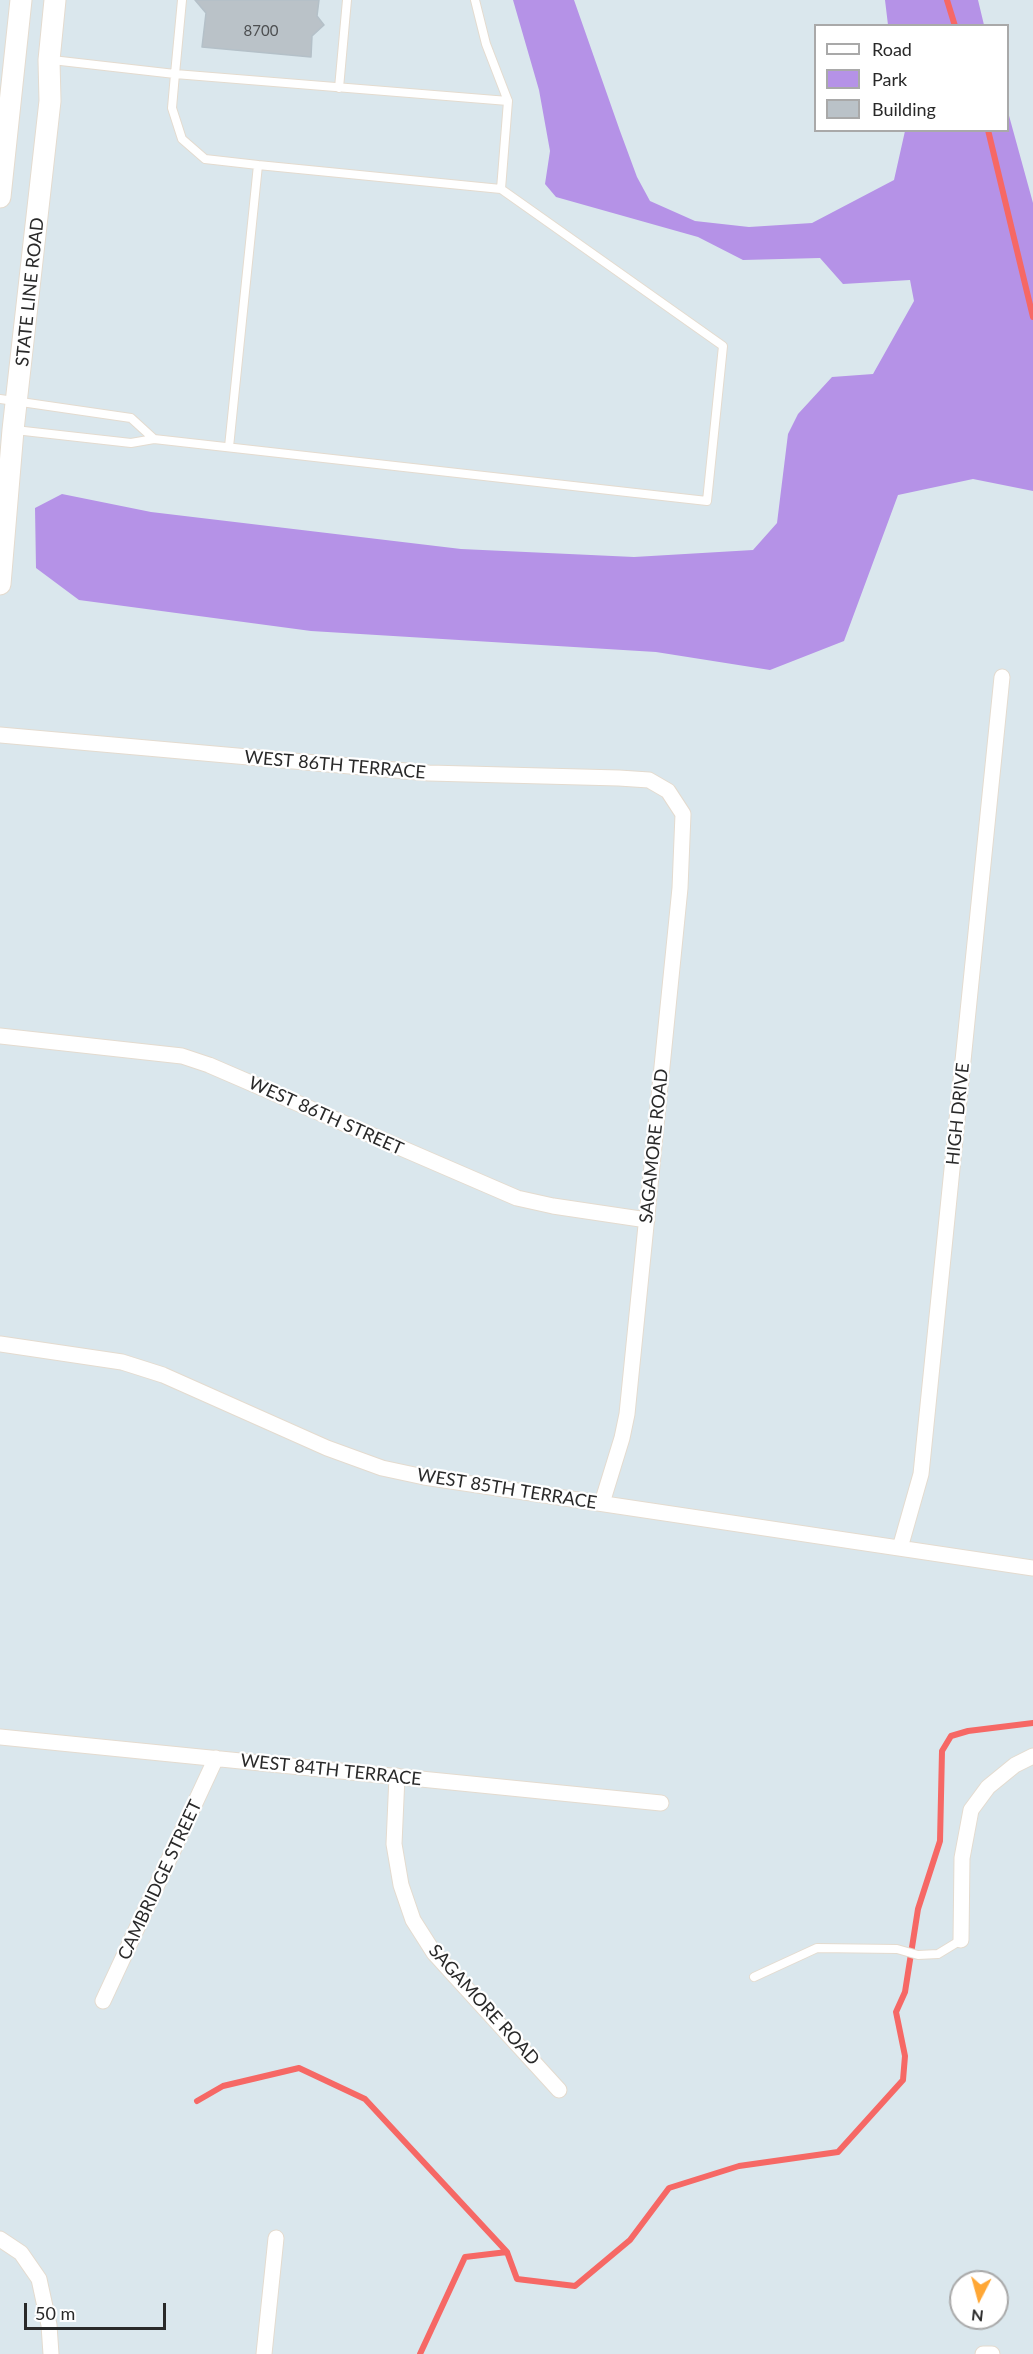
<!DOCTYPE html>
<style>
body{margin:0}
#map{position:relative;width:1033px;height:2354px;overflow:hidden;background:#dae7ed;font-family:Lato,sans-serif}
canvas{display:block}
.legend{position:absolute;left:814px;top:24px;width:195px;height:108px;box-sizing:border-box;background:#fff;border:2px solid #a9a9a9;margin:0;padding:8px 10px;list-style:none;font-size:18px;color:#292929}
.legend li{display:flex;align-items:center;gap:12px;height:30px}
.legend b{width:30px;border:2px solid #a9a9a9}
.north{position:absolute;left:949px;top:2270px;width:60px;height:60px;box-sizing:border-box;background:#fff;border:2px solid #a9a9a9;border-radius:50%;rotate:186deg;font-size:16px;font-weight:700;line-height:24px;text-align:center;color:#292929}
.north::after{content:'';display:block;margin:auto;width:21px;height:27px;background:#ffa735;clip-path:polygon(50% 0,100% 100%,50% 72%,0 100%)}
.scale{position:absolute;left:24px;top:2303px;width:142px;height:27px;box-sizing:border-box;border:3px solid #292929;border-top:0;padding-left:8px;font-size:18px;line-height:21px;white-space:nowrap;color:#292929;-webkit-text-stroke:4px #fff;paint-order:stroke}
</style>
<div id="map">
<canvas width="1033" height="2354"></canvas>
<ul class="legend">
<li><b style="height:8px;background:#fff"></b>Road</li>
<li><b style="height:16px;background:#b592e7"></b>Park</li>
<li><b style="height:16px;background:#bac2c8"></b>Building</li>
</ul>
<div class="north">N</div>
<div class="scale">50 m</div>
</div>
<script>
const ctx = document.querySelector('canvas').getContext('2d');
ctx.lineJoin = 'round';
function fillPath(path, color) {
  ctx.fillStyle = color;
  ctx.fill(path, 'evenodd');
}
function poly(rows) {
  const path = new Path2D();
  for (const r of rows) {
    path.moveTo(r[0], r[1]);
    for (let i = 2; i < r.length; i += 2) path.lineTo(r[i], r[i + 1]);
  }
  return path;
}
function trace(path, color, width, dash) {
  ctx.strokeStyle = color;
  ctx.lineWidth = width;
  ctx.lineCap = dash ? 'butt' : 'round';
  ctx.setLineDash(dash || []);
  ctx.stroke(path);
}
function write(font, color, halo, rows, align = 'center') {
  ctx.font = font + ' Lato,sans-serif';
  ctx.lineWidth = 4.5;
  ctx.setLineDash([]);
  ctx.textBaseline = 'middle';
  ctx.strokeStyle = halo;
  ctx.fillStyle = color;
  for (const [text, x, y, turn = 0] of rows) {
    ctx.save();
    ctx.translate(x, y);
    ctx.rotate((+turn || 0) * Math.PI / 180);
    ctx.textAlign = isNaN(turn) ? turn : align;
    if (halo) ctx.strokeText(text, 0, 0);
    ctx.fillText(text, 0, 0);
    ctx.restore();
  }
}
fillPath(poly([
 [513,0,574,0,620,131,637,177,650,201,695,221,749,227,812,223,894,180,905,131,1008,130,1008,112,1033,203,1033,491,973,479,898,495,844,641,770,670,656,652,311,631,79,600,36,568,35,508,62,494,151,512,461,549,634,557,753,550,777,523,788,434,798,414,832,377,873,374,914,301,910,280,843,284,820,258,743,260,698,237,556,197,545,184,550,151,539,90],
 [885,0,978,0,984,25,888,25]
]), '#b592e7');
trace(poly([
 [947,0,955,26],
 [988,130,1033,317],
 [197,2101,223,2086,299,2068,365,2099,507,2252],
 [420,2354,465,2257,507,2252,517,2279,575,2286,630,2240,669,2188,739,2166,838,2152,903,2080,905,2056,896,2012,905,1992,918,1909,940,1841,942,1751,951,1736,968,1731,1033,1723]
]), '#f66865', 6);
const building = poly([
 [195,0,319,0,317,16,324,25,312,36,311,57,202,47,206,13,195,0]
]);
fillPath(building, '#bac2c8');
trace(building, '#b4c0c8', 1.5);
const lane = poly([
 [182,0,175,74,508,101],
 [52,60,175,74,172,108,182,139,205,159,258,165],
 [339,88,347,0],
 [0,399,131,418,154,439],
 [15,430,131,443,154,439,707,501,723,346,501,189,508,101,486,44,475,0],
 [229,447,258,165,501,189],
 [754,1977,817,1948,897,1949,918,1955,938,1954,961,1940]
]);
const street = poly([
 [0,735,429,773,619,778,649,780,668,791,683,814,680,888,627,1414,622,1438,602,1503],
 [0,1036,182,1056,209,1065,517,1198,553,1206,647,1220],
 [0,1344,122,1362,163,1375,327,1448,382,1468,424,1477,1033,1568],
 [900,1548,921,1474,1002,677],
 [0,1737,661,1803],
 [397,1776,394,1844,401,1885,413,1920,434,1953,559,2090],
 [961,1940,962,1858,971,1810,988,1787,1015,1765,1033,1756],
 [103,2001,216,1758],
 [0,2239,21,2253,39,2279,49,2325,51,2354],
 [264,2354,276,2238],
 [983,2354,992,2354]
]);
const secondary = poly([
 [0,197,21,0],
 [0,584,13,430,50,101,49,60,55,0]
]);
trace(lane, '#e4dbcf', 10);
trace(street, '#e4dbcf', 17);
trace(secondary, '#e4dbcf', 23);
trace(lane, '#fff', 8);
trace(street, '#fff', 15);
trace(secondary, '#fff', 21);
write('15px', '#4d4f51', null, [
 ["8700",261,31]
]);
write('18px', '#292929', '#fff', [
 ["STATE LINE ROAD",30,292,-84],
 ["WEST 86TH TERRACE",335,765,5],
 ["HIGH DRIVE",958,1114,-84],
 ["WEST 86TH STREET",326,1116,24],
 ["SAGAMORE ROAD",654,1146,-84],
 ["WEST 85TH TERRACE",507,1489,9],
 ["WEST 84TH TERRACE",331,1770,6],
 ["CAMBRIDGE STREET",160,1880,-65],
 ["SAGAMORE ROAD",484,2005,48]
]);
</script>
